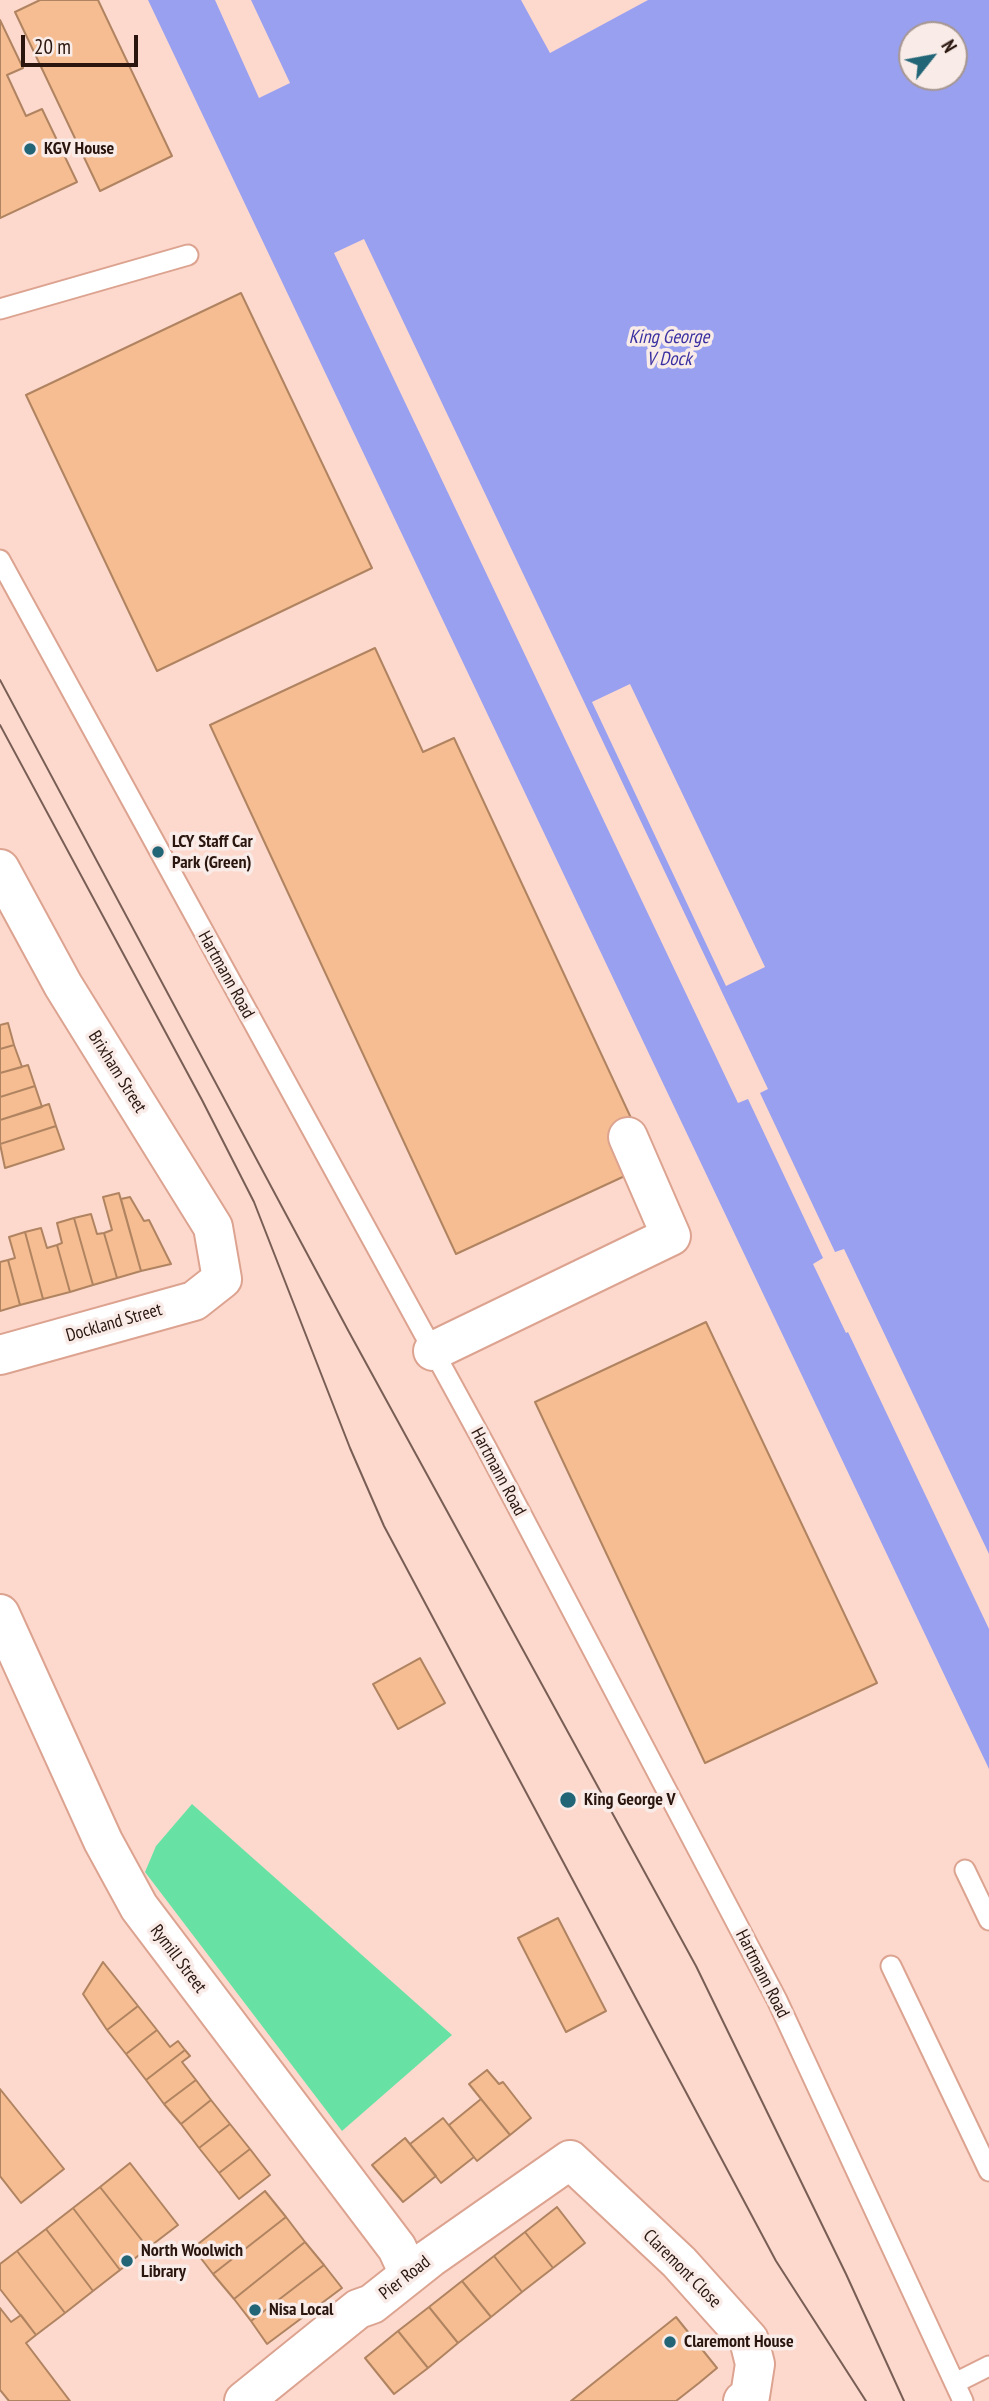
<!DOCTYPE html>
<style>
body{margin:0}
#map{position:relative;width:989px;height:2401px;overflow:hidden;background:#fdd9cd;font-family:"PT Sans Narrow",sans-serif}
canvas{display:block}
.north{position:absolute;left:898px;top:21px;width:70px;height:70px;box-sizing:border-box;background:#f9ece8;border:2px solid #a69691;border-radius:50%;rotate:59deg;font-size:19px;font-weight:700;line-height:28px;text-align:center;color:#2a160f}
.north::after{content:'';display:block;margin:auto;width:24px;height:32px;background:#216577;clip-path:polygon(50% 0,100% 100%,50% 72%,0 100%)}
.scale{position:absolute;left:21px;top:35px;width:117px;height:32px;box-sizing:border-box;border:4px solid #2a160f;border-top:0;padding-left:9px;font-size:21px;line-height:24px;white-space:nowrap;color:#2a160f;-webkit-text-stroke:5px #f9ece8;paint-order:stroke}
</style>
<div id="map">
<canvas width="989" height="2401"></canvas>
<div class="north">N</div>
<div class="scale">20 m</div>
</div>
<script>
const ctx = document.querySelector('canvas').getContext('2d');
ctx.lineJoin = 'round';
function fillPath(path, color) {
  ctx.fillStyle = color;
  ctx.fill(path, 'evenodd');
}
function poly(rows) {
  const path = new Path2D();
  for (const r of rows) {
    path.moveTo(r[0], r[1]);
    for (let i = 2; i < r.length; i += 2) path.lineTo(r[i], r[i + 1]);
  }
  return path;
}
function trace(path, color, width, dash) {
  ctx.strokeStyle = color;
  ctx.lineWidth = width;
  ctx.lineCap = dash ? 'butt' : 'round';
  ctx.setLineDash(dash || []);
  ctx.stroke(path);
}
function write(font, color, halo, rows, align = 'center') {
  ctx.font = font + ' "PT Sans Narrow",sans-serif';
  ctx.lineWidth = 7;
  ctx.setLineDash([]);
  ctx.textBaseline = 'middle';
  ctx.strokeStyle = halo;
  ctx.fillStyle = color;
  for (const [text, x, y, turn = 0] of rows) {
    ctx.save();
    ctx.translate(x, y);
    ctx.rotate((+turn || 0) * Math.PI / 180);
    ctx.textAlign = isNaN(turn) ? turn : align;
    if (halo) ctx.strokeText(text, 0, 0);
    ctx.fillText(text, 0, 0);
    ctx.restore();
  }
}
fillPath(poly([
 [192,1804,452,2035,342,2131,145,1872,156,1846]
]), '#67e2a4');
fillPath(poly([
 [148,0,521,0,550,53,648,0,989,0,989,1769],
 [912,35,954,35,954,77,912,77]
]), '#99a0f0');
fillPath(poly([
 [215,0,251,0,290,83,259,98],
 [364,239,768,1089,760,1093,835,1252,844,1249,989,1554,989,1629,848,1332,846,1333,813,1264,823,1258,748,1099,738,1103,334,253],
 [630,684,765,967,726,986,592,702]
]), '#fdd9cd');
const building = poly([
 [40,0,98,0,172,156,100,191,15,12,40,0],
 [0,20,23,68,7,75,26,116,42,109,77,182,0,218,0,20],
 [241,293,372,568,157,671,26,395,241,293],
 [375,648,423,752,454,738,638,1133,627,1175,456,1254,210,725,375,648],
 [8,1023,14,1045,0,1049,0,1025,8,1023],
 [14,1045,22,1067,0,1073,0,1049,14,1045],
 [28,1065,35,1086,0,1097,0,1073,28,1065],
 [35,1086,42,1107,0,1120,0,1097,35,1086],
 [49,1104,56,1126,0,1144,0,1120,49,1104],
 [56,1126,64,1149,5,1168,0,1144,56,1126],
 [119,1193,141,1271,117,1278,104,1233,112,1230,103,1197,119,1193],
 [130,1197,144,1221,149,1220,171,1264,141,1271,121,1199,130,1197],
 [91,1214,97,1234,104,1233,117,1278,93,1285,74,1218,91,1214],
 [74,1218,93,1285,70,1292,57,1245,62,1243,57,1223,74,1218],
 [41,1228,47,1248,57,1245,70,1292,43,1299,25,1232,41,1228],
 [25,1232,43,1299,20,1305,8,1260,15,1258,9,1237,25,1232],
 [8,1260,20,1305,0,1311,0,1262,8,1260],
 [706,1322,877,1683,705,1763,535,1402,706,1322],
 [420,1658,445,1703,398,1729,373,1684,420,1658],
 [558,1918,606,2011,566,2032,518,1938,558,1918],
 [103,1962,138,2006,107,2030,83,1994,103,1962],
 [138,2006,157,2030,126,2054,107,2030,138,2006],
 [157,2030,170,2047,178,2041,185,2050,146,2080,126,2054,157,2030],
 [185,2050,190,2056,182,2062,196,2080,164,2104,146,2080,185,2050],
 [487,2070,499,2084,503,2082,531,2118,510,2135,469,2084,487,2070],
 [196,2080,211,2100,181,2124,164,2104,196,2080],
 [0,2089,64,2169,21,2203,0,2176,0,2089],
 [481,2099,510,2135,477,2161,449,2125,481,2099],
 [211,2100,230,2124,199,2148,181,2124,211,2100],
 [443,2118,474,2157,441,2183,410,2144,443,2118],
 [230,2124,250,2149,219,2173,199,2148,230,2124],
 [405,2138,436,2176,403,2202,372,2165,405,2138],
 [250,2149,270,2175,239,2199,219,2173,250,2149],
 [130,2163,178,2225,148,2248,100,2187,130,2163],
 [100,2187,148,2248,120,2270,73,2208,100,2187],
 [265,2191,286,2217,213,2274,193,2248,265,2191],
 [557,2207,585,2243,553,2268,525,2232,557,2207],
 [73,2208,120,2270,93,2291,46,2229,73,2208],
 [286,2217,305,2242,234,2299,213,2274,286,2217],
 [46,2229,93,2291,65,2313,17,2251,46,2229],
 [525,2232,553,2268,522,2292,494,2256,525,2232],
 [305,2242,324,2265,251,2321,234,2299,305,2242],
 [17,2251,65,2313,36,2335,0,2289,0,2264,17,2251],
 [494,2256,522,2292,491,2317,462,2281,494,2256],
 [324,2265,342,2288,267,2344,251,2321,324,2265],
 [462,2281,491,2317,458,2343,429,2307,462,2281],
 [429,2307,458,2343,428,2368,398,2331,429,2307],
 [0,2308,11,2322,21,2315,36,2335,26,2343,70,2401,9,2401,0,2390,0,2308],
 [676,2317,717,2368,699,2383,676,2401,571,2401,676,2317],
 [398,2331,428,2368,394,2394,365,2358,398,2331]
]);
fillPath(building, '#f5bd91');
trace(building, '#b08361', 2);
const lane = poly([
 [0,309,188,255],
 [0,560,486,1447,777,2000,963,2401],
 [965,1870,989,1920],
 [891,1966,989,2171],
 [955,2383,989,2366]
]);
const street = poly([
 [0,869,63,985,213,1227,222,1279,194,1301,0,1355],
 [433,1351,671,1236,628,1137],
 [0,1614,103,1841,139,1907,397,2248,409,2274],
 [244,2401,358,2309,372,2304,430,2258,570,2160,679,2262,749,2340,755,2364,750,2396,743,2401]
]);
trace(lane, '#dca390', 23);
trace(street, '#dca390', 42);
trace(lane, '#fff', 19);
trace(street, '#fff', 38);
trace(poly([
 [0,680,349,1332,696,1966,846,2274,904,2401],
 [0,725,202,1100,254,1202,350,1448,384,1526,776,2261,866,2401]
]), '#785e55', 2);
for (const [x, y, r, color] of [
 [30,149,7,"#216577"],
 [158,852,7,"#216577"],
 [568,1800,9,"#216577"],
 [127,2261,7,"#216577"],
 [255,2310,7,"#216577"],
 [670,2342,7,"#216577"]
]) {
  const dot = new Path2D();
  dot.arc(x, y, r, 0, 2 * Math.PI);
  ctx.fillStyle = color;
  ctx.fill(dot);
  trace(dot, '#f9ece8', 2.5);
}
write('bold 18px', '#2a160f', '#f9ece8', [
 ["KGV House",44,149],
 ["LCY Staff Car",172,842],
 ["Park (Green)",172,863],
 ["King George V",584,1800],
 ["North Woolwich",141,2251],
 ["Library",141,2272],
 ["Nisa Local",269,2310],
 ["Claremont House",684,2342]
], 'left');
write('18px', '#2a160f', '#f9ece8', [
 ["Hartmann Road",226,975,61],
 ["Brixham Street",117,1072,58],
 ["Dockland Street",114,1323,-16],
 ["Hartmann Road",498,1472,62],
 ["Rymill Street",178,1959,53],
 ["Hartmann Road",762,1974,63],
 ["Claremont Close",682,2269,45],
 ["Pier Road",405,2278,-38]
]);
write('italic 19px', '#3a30a1', '#f9ece8', [
 ["King George",669,338],
 ["V Dock",669,360]
]);
</script>
